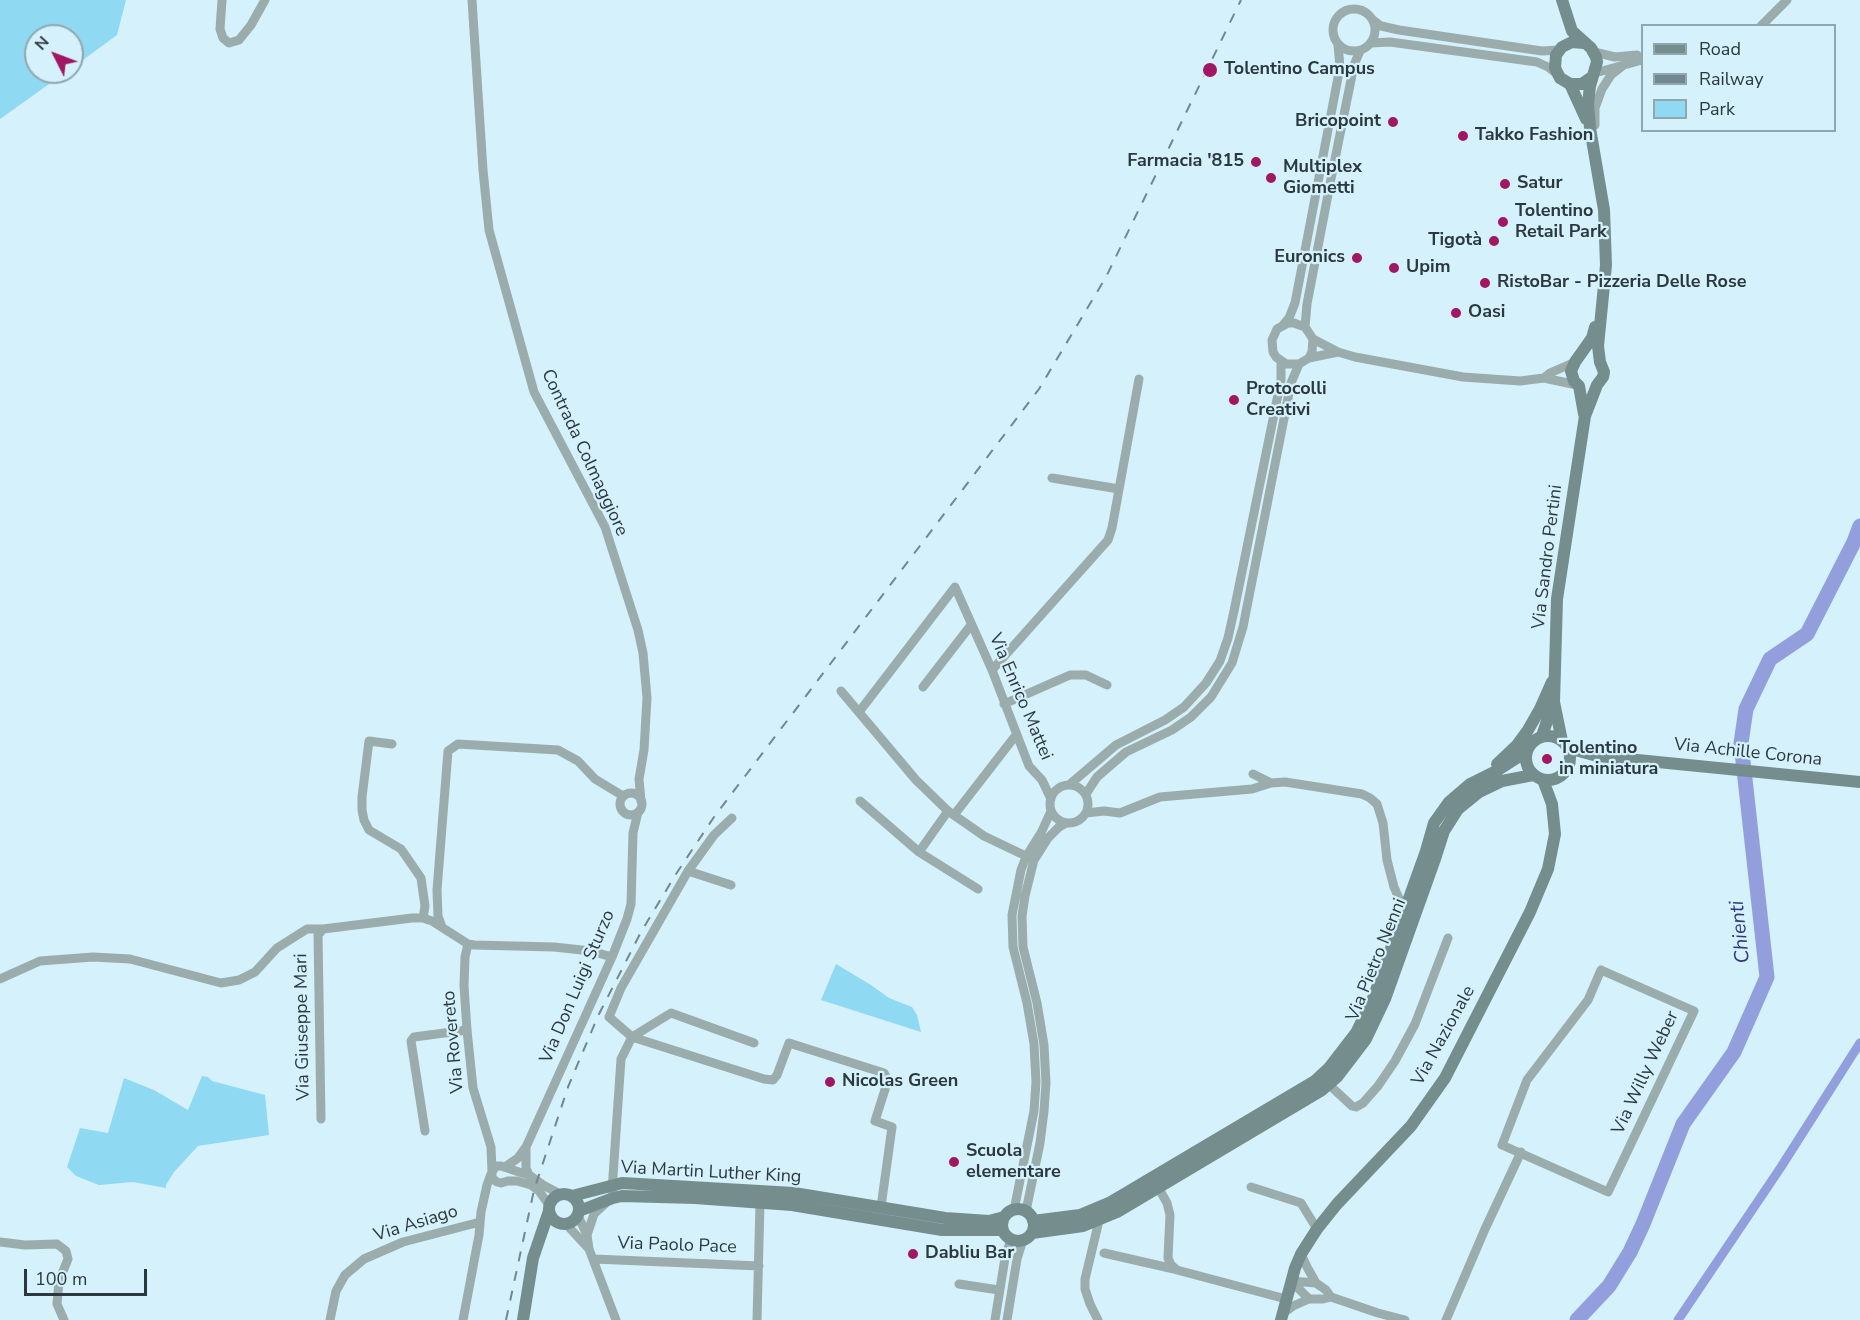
<!DOCTYPE html>
<meta charset="utf-8">
<style>
body{margin:0}
#map{position:relative;width:1860px;height:1320px;overflow:hidden;background:#d5f1fb;font-family:"Nunito Sans",sans-serif}
canvas{display:block}
.legend{position:absolute;left:1641px;top:24px;width:195px;height:108px;box-sizing:border-box;background:#d5f1fb;border:2px solid #91a7af;margin:0;padding:8px 10px;list-style:none;font-size:18px;color:#2b393e}
.legend li{display:flex;align-items:center;gap:12px;height:30px}
.legend b{width:30px;border:2px solid #91a7af}
.north{position:absolute;left:24px;top:24px;width:60px;height:60px;box-sizing:border-box;background:#d5f1fb;border:2px solid #91a7af;border-radius:50%;rotate:312deg;font-size:16px;font-weight:700;line-height:24px;text-align:center;color:#2b393e}
.north::after{content:'';display:block;margin:auto;width:21px;height:27px;background:#a01763;clip-path:polygon(50% 0,100% 100%,50% 72%,0 100%)}
.scale{position:absolute;left:24px;top:1269px;width:123px;height:27px;box-sizing:border-box;border:3px solid #2b393e;border-top:0;padding-left:8px;font-size:18px;line-height:21px;white-space:nowrap;color:#2b393e;-webkit-text-stroke:4px #d5f1fb;paint-order:stroke}
</style>
<div id="map">
<canvas width="1860" height="1320"></canvas>
<ul class="legend">
<li><b style="height:8px;background:#758d8d"></b>Road</li>
<li><b style="height:8px;background:#73878f"></b>Railway</li>
<li><b style="height:16px;background:#90d9f2"></b>Park</li>
</ul>
<div class="north">N</div>
<div class="scale">100 m</div>
</div>
<script>
const ctx = document.querySelector('canvas').getContext('2d');
ctx.lineJoin = 'round';
function fillPath(path, color) {
  ctx.fillStyle = color;
  ctx.fill(path, 'evenodd');
}
function poly(rows) {
  const path = new Path2D();
  for (const r of rows) {
    if (r.length === 3) {
      path.moveTo(r[0] + r[2], r[1]);
      path.arc(r[0], r[1], r[2], 0, 2 * Math.PI);
      continue;
    }
    path.moveTo(r[0], r[1]);
    for (let i = 2; i < r.length; i += 2) path.lineTo(r[i], r[i + 1]);
  }
  return path;
}
function trace(path, color, width, dash) {
  ctx.strokeStyle = color;
  ctx.lineWidth = width;
  ctx.lineCap = dash ? 'butt' : 'round';
  ctx.setLineDash(dash || []);
  ctx.stroke(path);
}
function write(font, color, halo, rows, align = 'center') {
  ctx.font = font + ' "Nunito Sans",sans-serif';
  ctx.lineWidth = 4.5;
  ctx.setLineDash([]);
  ctx.textBaseline = 'middle';
  ctx.strokeStyle = halo;
  ctx.fillStyle = color;
  for (const [text, x, y, turn = 0] of rows) {
    ctx.save();
    ctx.translate(x, y);
    ctx.rotate((+turn || 0) * Math.PI / 180);
    ctx.textAlign = isNaN(turn) ? turn : align;
    if (halo) ctx.strokeText(text, 0, 0);
    ctx.fillText(text, 0, 0);
    ctx.restore();
  }
}
fillPath(poly([
 [0,0,126,0,117,35,72,68,72,36,36,36,36,72,66,72,0,119],
 [836,964,871,985,889,998,912,1007,917,1015,921,1032,821,1000],
 [202,1076,208,1077,212,1081,265,1095,269,1135,198,1146,174,1172,166,1185,166,1188,133,1182,99,1185,76,1176,67,1167,80,1128,108,1133,124,1078,154,1090,188,1110]
]), '#90d9f2');
trace(poly([
 [1678,1320,1781,1167,1860,1043]
]), '#939fdd', 9);
trace(poly([
 [1577,1320,1609,1286,1630,1252,1643,1224,1683,1124,1734,1052,1767,977,1741,743,1746,709,1770,659,1807,634,1854,542,1860,526]
]), '#939fdd', 15);
trace(poly([
 [222,0,220,29,223,38,229,43,239,40,251,25,265,0],
 [472,0,483,170,489,230,534,392,605,527,638,630,643,653,647,698,644,750,639,779,641,801],
 [1354,30,21],
 [1373,20,1381,26,1399,30,1542,51,1559,50],
 [1761,26,1787,0],
 [1371,43,1390,42,1537,62,1548,67,1557,74],
 [1594,52,1615,57,1637,55],
 [1595,73,1642,60],
 [1595,125,1595,108,1602,89,1611,75,1625,64],
 [1283,325,1289,318,1295,303,1340,67,1338,45],
 [1305,327,1307,304,1331,179,1354,65,1360,51],
 [1313,339,1338,352,1355,357,1463,377,1520,381,1544,378,1577,385],
 [1309,358,1312,352,1313,339,1305,327,1294,323,1288,323,1277,329,1272,340,1273,352,1276,357,1286,364,1299,364,1309,358,1338,352],
 [1544,378,1550,373,1575,362],
 [1052,478,1119,489],
 [955,587,992,670,1029,766,1042,780,1051,799],
 [992,670,1108,540,1112,528,1139,379],
 [923,687,971,625],
 [841,691,916,780,948,811,984,836,1030,858],
 [1004,704,1070,675,1086,675,1107,685],
 [859,712,955,587],
 [392,744,369,741,362,797,362,810,364,820,369,830,401,849,421,878,425,906,423,918],
 [1253,774,1271,783],
 [1069,804,19],
 [1069,785,1116,745,1165,720,1184,707,1206,683,1220,661,1228,638,1234,611,1281,380,1281,362],
 [631,804,11],
 [1086,794,1097,777,1126,752,1172,730,1191,717,1211,697,1232,663,1243,627,1291,383,1299,364],
 [860,801,919,852,978,889],
 [1086,813,1104,811,1120,813,1160,797,1252,789,1271,783,1285,782,1362,794,1370,798,1377,804,1383,823,1387,860,1394,887,1404,910,1408,911],
 [954,815,1016,735],
 [732,818,714,835,688,871,621,988,609,1017,632,1037,764,1079,773,1080,777,1075,789,1043,884,1073,888,1080,875,1121,892,1127,881,1207],
 [919,852,948,811],
 [688,871,731,885],
 [442,927,438,916,437,890,448,751,458,744,558,750,578,761,595,779,623,796],
 [468,944,465,957,464,986,467,1030,473,1088,491,1147,492,1172],
 [1601,970,1694,1011,1608,1192,1502,1145,1527,1080,1588,1000,1601,970],
 [0,979,40,961,93,957,130,959,221,983,239,980,255,972,277,948,307,929,323,929],
 [632,1037,671,1013,754,1043],
 [1324,1080,1352,1106,1356,1107,1363,1103,1378,1086,1395,1061,1415,1024,1448,938],
 [321,1119,318,935,323,929,412,918,423,918,432,921,468,944,474,945,554,947,591,951,612,957],
 [425,1131,411,1041,414,1037,467,1030],
 [526,1147,526,1168,529,1175],
 [505,1167,518,1158,526,1147,612,957,627,919,631,904,633,833,638,812],
 [1158,1187,1167,1203,1170,1215,1168,1258,1171,1265,1177,1270,1286,1299],
 [1251,1187,1301,1203,1317,1229],
 [612,1191,621,1059,632,1037],
 [549,1205,539,1191,531,1185,517,1181,508,1181,501,1183,497,1182,492,1178,492,1172,496,1166,501,1166,519,1172,529,1175,543,1185,560,1194],
 [1014,1210,1034,1111,1036,1082,1034,1044,1027,1003,1013,947,1012,915,1021,870,1026,857,1041,833,1051,811],
 [1026,1211,1040,1143,1044,1111,1046,1083,1044,1045,1037,1003,1023,947,1022,916,1025,896,1034,860,1048,838,1059,827,1066,823],
 [1096,1215,1098,1225,1085,1279,1085,1289,1090,1304,1098,1320],
 [578,1216,587,1235,589,1249,616,1320],
 [566,1224,589,1249],
 [587,1235,594,1214,607,1202],
 [0,1242,25,1245,57,1244,66,1251,68,1259,59,1281,57,1304,64,1320],
 [1104,1253,1174,1269],
 [1301,1254,1307,1267,1316,1283,1326,1290,1331,1297,1378,1313,1405,1320],
 [594,1259,759,1266],
 [1291,1281,1316,1283],
 [1291,1281,1309,1299],
 [959,1284,999,1290],
 [1282,1314,1293,1306,1309,1299,1323,1299,1331,1297],
 [330,1320,336,1291,345,1275,364,1259,403,1242,480,1222],
 [463,1320,479,1235,481,1212,487,1185,491,1174],
 [757,1320,760,1203],
 [995,1320,1005,1258,1011,1239],
 [1007,1320,1017,1259,1023,1240],
 [1446,1320,1485,1229,1521,1152]
]), '#9bacac', 9);
trace(poly([
 [1562,0,1572,31,1591,48,1596,57,1597,62,1590,86,1588,104,1590,128,1604,210,1606,265,1598,346,1600,362,1604,372,1603,377,1597,385,1585,416,1557,599,1554,702,1562,741],
 [1584,43,1572,42,1562,47,1556,55,1555,68,1560,78,1570,84,1582,84,1592,77],
 [1570,84,1586,119],
 [1584,414,1579,386,1574,381,1571,371,1575,362,1592,338,1595,327],
 [1548,758,22],
 [1542,736,1553,703],
 [1568,748,1597,756,1860,782],
 [1497,764,1517,745,1528,730,1540,709,1552,682],
 [564,1209,15],
 [572,1196,622,1183,794,1193,945,1218,989,1221,1004,1217],
 [1018,1225,16],
 [579,1211,613,1198,622,1196,695,1198,792,1205,942,1230,1003,1230],
 [1033,1221,1080,1215,1111,1202,1315,1081,1329,1068,1356,1033,1374,996,1426,851,1434,823,1449,802,1470,784,1498,770,1526,752],
 [1032,1233,1083,1226,1117,1212,1322,1090,1337,1077,1366,1039,1385,999,1435,859,1444,831,1458,809,1479,792,1502,781,1533,775],
 [523,1320,533,1258,549,1211],
 [1281,1320,1295,1268,1301,1254,1317,1229,1337,1204,1411,1126,1445,1078,1530,912,1548,869,1555,834,1552,804,1543,780]
]), '#758d8d', 12);
trace(poly([
 [506,1320,534,1190,568,1087,598,1016,641,932,676,874,714,817,1039,389,1106,277,1241,0]
]), '#73878f', 2, [10, 10]);
for (const [x, y, r, color] of [
 [1210,70,8,"#a01763"],
 [1393,122,6,"#a01763"],
 [1463,136,6,"#a01763"],
 [1256,162,6,"#a01763"],
 [1271,178,6,"#a01763"],
 [1505,184,6,"#a01763"],
 [1503,222,6,"#a01763"],
 [1494,241,6,"#a01763"],
 [1357,258,6,"#a01763"],
 [1394,268,6,"#a01763"],
 [1485,283,6,"#a01763"],
 [1456,313,6,"#a01763"],
 [1234,400,6,"#a01763"],
 [1547,759,6,"#a01763"],
 [830,1082,6,"#a01763"],
 [954,1162,6,"#a01763"],
 [913,1254,6,"#a01763"]
]) {
  const dot = new Path2D();
  dot.arc(x, y, r, 0, 2 * Math.PI);
  ctx.fillStyle = color;
  ctx.fill(dot);
  trace(dot, '#d5f1fb', 2);
}
write('bold 18px', '#2b393e', '#d5f1fb', [
 ["Tolentino Campus",1224,70],
 ["Bricopoint",1381,122,"right"],
 ["Takko Fashion",1475,136],
 ["Farmacia '815",1244,162,"right"],
 ["Multiplex",1283,168],
 ["Giometti",1283,189],
 ["Satur",1517,184],
 ["Tolentino",1515,212],
 ["Retail Park",1515,233],
 ["Tigotà",1482,241,"right"],
 ["Euronics",1345,258,"right"],
 ["Upim",1406,268],
 ["RistoBar - Pizzeria Delle Rose",1497,283],
 ["Oasi",1468,313],
 ["Protocolli",1246,390],
 ["Creativi",1246,411],
 ["Tolentino",1559,749],
 ["in miniatura",1559,770],
 ["Nicolas Green",842,1082],
 ["Scuola",966,1152],
 ["elementare",966,1173],
 ["Dabliu Bar",925,1254]
], 'left');
write('18px', '#2b393e', '#d5f1fb', [
 ["Contrada Colmaggiore",584,453,65],
 ["Via Sandro Pertini",1548,557,-83],
 ["Via Enrico Mattei",1020,697,67],
 ["Via Achille Corona",1748,753,6],
 ["Via Pietro Nenni",1377,960,-68],
 ["Via Don Luigi Sturzo",578,987,-67],
 ["Via Giuseppe Mari",303,1027,-91],
 ["Via Nazionale",1444,1036,-61],
 ["Via Rovereto",454,1042,-95],
 ["Via Willy Weber",1646,1073,-65],
 ["Via Martin Luther King",711,1173,3],
 ["Via Asiago",416,1224,-17],
 ["Via Paolo Pace",677,1246,2]
]);
write('italic 20px', '#30377f', '#d5f1fb', [
 ["Chienti",1741,932,-96]
]);
</script>
